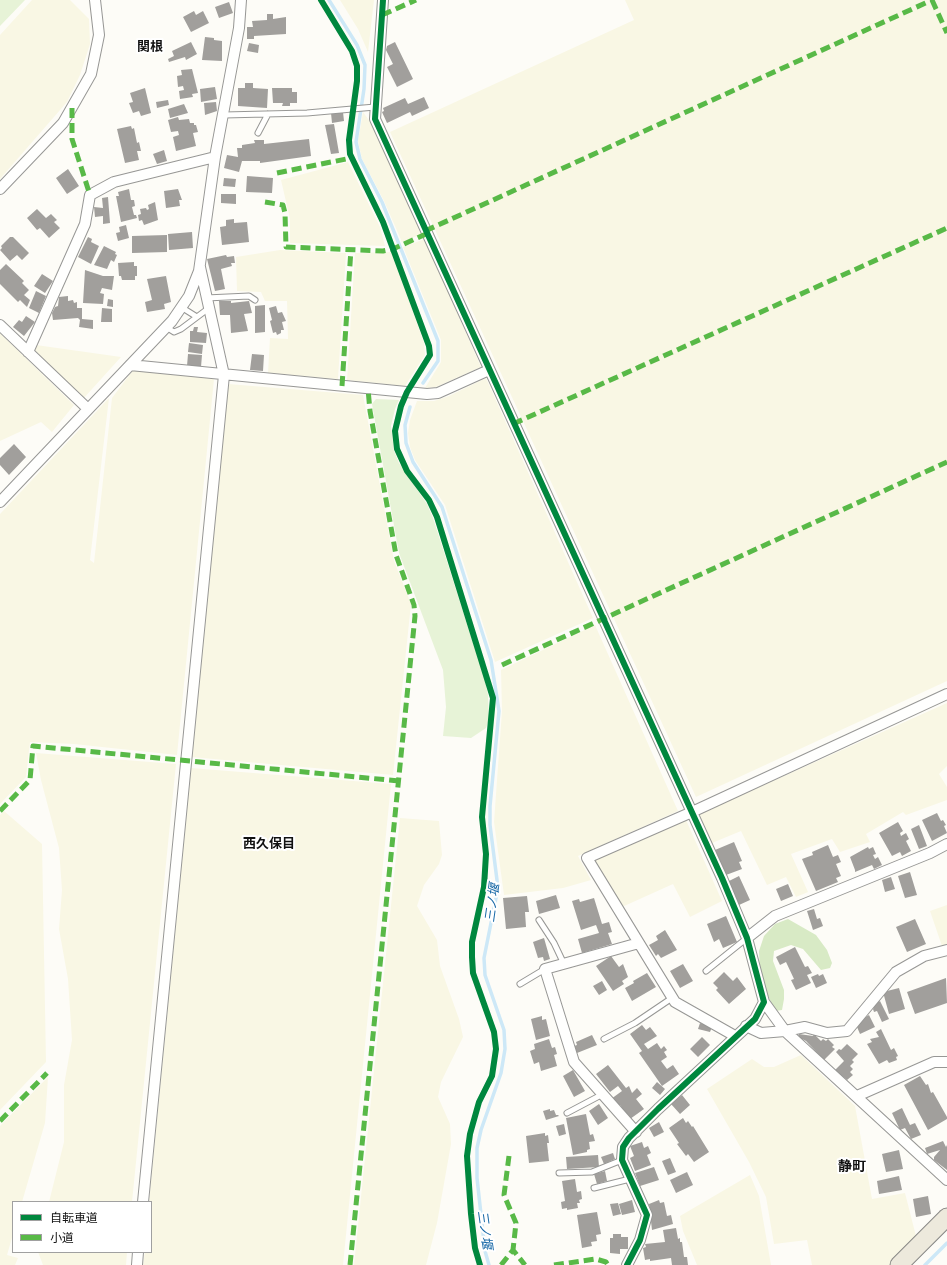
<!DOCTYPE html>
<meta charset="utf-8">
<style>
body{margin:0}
#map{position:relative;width:947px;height:1265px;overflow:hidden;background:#fdfcf7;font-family:"Times New Roman","Noto Sans JP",serif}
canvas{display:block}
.legend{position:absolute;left:12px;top:1201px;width:140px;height:52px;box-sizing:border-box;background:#fff;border:1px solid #a0a0a0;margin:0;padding:5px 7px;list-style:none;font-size:12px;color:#111}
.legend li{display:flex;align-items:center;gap:8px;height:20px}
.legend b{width:20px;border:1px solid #a0a0a0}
</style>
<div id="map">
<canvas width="947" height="1265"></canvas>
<ul class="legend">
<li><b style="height:5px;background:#00873e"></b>自転車道</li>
<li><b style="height:5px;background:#58b947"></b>小道</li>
</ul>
</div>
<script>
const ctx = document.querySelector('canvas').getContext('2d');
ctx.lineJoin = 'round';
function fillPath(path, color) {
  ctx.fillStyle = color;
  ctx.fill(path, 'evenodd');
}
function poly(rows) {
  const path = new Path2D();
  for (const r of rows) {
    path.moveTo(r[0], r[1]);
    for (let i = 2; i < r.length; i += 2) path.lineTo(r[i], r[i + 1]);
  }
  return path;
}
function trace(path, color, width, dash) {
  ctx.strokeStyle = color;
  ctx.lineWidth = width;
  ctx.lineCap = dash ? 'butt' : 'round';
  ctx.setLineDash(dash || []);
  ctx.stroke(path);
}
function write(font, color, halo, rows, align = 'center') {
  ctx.font = font + ' "Times New Roman","Noto Sans JP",serif';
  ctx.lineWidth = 4;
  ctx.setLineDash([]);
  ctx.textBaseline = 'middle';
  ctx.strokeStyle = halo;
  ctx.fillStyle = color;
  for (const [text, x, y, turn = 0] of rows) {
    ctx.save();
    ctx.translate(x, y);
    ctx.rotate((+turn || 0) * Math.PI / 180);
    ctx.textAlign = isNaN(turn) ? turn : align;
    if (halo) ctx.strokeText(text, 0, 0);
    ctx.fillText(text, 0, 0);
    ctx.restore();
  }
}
fillPath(poly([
 [32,0,70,0,89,19,90,44,80,75,67,102,0,179,0,35],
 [340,0,374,0,368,52,358,29],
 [625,0,947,0,947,681,696,797,390,132,634,20],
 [363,112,376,130,422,234,402,242,384,201,362,159,358,141],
 [348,162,380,227,385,246,290,243,290,219,281,180],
 [425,239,481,367,436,387,425,388,441,362,441,340,403,247],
 [280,250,346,253,338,379,268,373,270,338,288,339,287,301,265,301,261,292,237,291,236,257],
 [392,252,424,343,425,355,405,386,347,380,355,253],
 [0,333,74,405,52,432,41,422,0,441],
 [36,345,121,357,83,399,33,349],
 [134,369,214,379,177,755,74,744,30,742,26,777,0,804,0,514,109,398,90,560,94,563,112,398],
 [486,378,593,618,495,662,445,505,415,460,410,447,408,433,410,420,417,401,434,401,449,396],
 [228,384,363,395,394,561,411,604,393,775,191,757],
 [595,625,678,811,578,856,591,880,563,888,504,895,494,822,502,711,501,670],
 [947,703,947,766,939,774,947,787,947,800,906,815,903,812,866,834,870,842,840,852,832,839,791,854,808,892,796,897,786,877,767,885,741,831,712,843,699,814],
 [36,753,176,764,132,1202,49,1202,64,1142,64,1085,72,1040,68,979,59,929,62,890,59,848,41,780],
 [191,768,391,784,343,1265,143,1265,145,1252,151,1252,151,1202,149,1202],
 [4,811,42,844,46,1062,0,1110,0,815],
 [400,818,439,821,442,855,439,864,424,885,417,906,437,940,440,966,459,1019,463,1037,441,1082,438,1097,450,1124,451,1144,437,1223,426,1265,354,1265],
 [686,820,722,901,690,917,673,884,622,907,594,860],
 [947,905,947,944,942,946,930,911],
 [801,1055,855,1106,872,1199,905,1193,917,1240,892,1265,812,1265,807,1240,774,1244,766,1197,749,1162,707,1089,752,1059,764,1067,774,1067],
 [48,1077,45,1123,22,1202,13,1202,13,1234,7,1255,18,1258,15,1265,0,1265,0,1126],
 [750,1175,759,1196,771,1265,697,1265,683,1231,680,1216],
 [38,1252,127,1252,126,1265,43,1265]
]), '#f9f7e4');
fillPath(poly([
 [0,0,25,0,0,26],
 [376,399,399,400,395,409,391,426,394,451,399,463,427,504,433,518,485,680,488,695,489,720,486,728,471,738,443,736,446,707,443,670,399,553,372,404]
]), '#e7f3d7');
fillPath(poly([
 [788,919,816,935,827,950,832,963,830,968,821,970,803,949,791,945,774,951,773,961,784,990,784,999,782,1010,775,1011,765,989,760,971,759,951,764,936,775,924]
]), '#d8eac5');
trace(poly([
 [329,0,357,45,365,65,364,89,356,142,360,159,382,202,438,341,438,361,423,383],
 [410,407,405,425,406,443,413,462,442,507,491,660,499,711,490,806,490,825,498,888,484,958,485,975,504,1030,505,1049,501,1073,481,1130,477,1148,477,1178,485,1251,489,1265],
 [925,1265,947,1243]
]), '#cde8f7', 3.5);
fillPath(poly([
 [229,2,233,13,219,18,215,7],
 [194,11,196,15,203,11,209,23,191,32,183,17],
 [267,14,273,14,273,19,286,17,286,34,254,36,254,39,247,39,247,27,253,27,252,21,267,20],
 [205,37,214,38,214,40,222,41,222,61,202,60],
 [191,42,197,54,186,60,185,57,169,62,168,59,174,56,172,51],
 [395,42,413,79,397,87,387,67,393,64,386,50,387,46],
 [249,43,259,45,258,53,247,51],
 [192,69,198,93,192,94,193,97,180,99,179,91,184,90,183,86,178,87,177,76,182,75,181,70],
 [245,83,253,83,253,88,268,89,267,108,238,106,238,88,245,88],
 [215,87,217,99,201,102,200,89],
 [145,88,151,113,141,116,139,111,133,113,129,103,133,102,130,93],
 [272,88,292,88,292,92,297,92,297,103,290,103,290,106,282,106,283,103,273,103],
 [424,97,429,108,412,116,410,112,387,123,382,112,384,111,383,108,405,98,408,104],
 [168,100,169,105,157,108,156,102],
 [216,102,217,111,205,115,204,103],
 [184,104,188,113,170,118,168,109],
 [343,112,344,121,332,123,331,113],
 [178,117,179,120,189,119,190,123,194,123,194,125,196,125,198,132,193,133,196,146,176,151,173,137,179,135,178,131,171,132,168,120],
 [334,124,339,153,331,154,325,125],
 [131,126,132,129,134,128,137,143,139,142,141,151,137,151,139,160,125,163,117,129],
 [309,139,311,156,260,163,260,161,242,161,239,172,224,168,227,155,238,157,237,148,242,148,242,145,255,143,254,140,264,140,264,144],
 [164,150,167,161,157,164,153,154],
 [68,169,79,186,67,194,56,178],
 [247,176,273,178,272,193,246,192],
 [224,178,236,179,235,187,223,186],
 [129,189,131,200,134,200,135,206,132,207,134,215,136,215,137,218,121,222,116,196,119,196,118,192],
 [178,189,182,200,179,200,180,206,166,208,164,191],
 [221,194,236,194,236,204,221,203],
 [108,197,110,223,103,224,103,216,95,217,94,207,103,208,102,198],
 [155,202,158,220,144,225,142,220,139,221,138,215,141,214,140,209,146,208,147,210,149,209,148,205],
 [37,209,46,218,51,214,57,220,54,222,60,228,49,238,40,228,37,230,27,218],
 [234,219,234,223,247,222,249,242,222,245,220,227,226,226,226,220],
 [126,225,129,238,118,241,116,233,120,232,119,227],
 [192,232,193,248,169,250,168,234],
 [167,235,167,252,132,253,132,236],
 [10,237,13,237,29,253,22,260,17,255,10,261,0,250,2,248,1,246],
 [88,237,92,239,91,242,99,246,91,264,78,257],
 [104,246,116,252,115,254,117,255,114,262,111,260,107,269,94,265],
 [226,255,227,257,234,256,235,263,231,263,232,266,221,269,225,289,215,291,207,259],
 [134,262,134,266,137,266,137,276,135,276,135,280,122,280,121,276,119,276,118,263],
 [6,264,24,281,22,283,29,290,24,295,30,300,27,307,20,300,18,302,0,284,0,270],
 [85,270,103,276,114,276,112,290,102,288,100,293,104,294,103,304,83,303],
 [42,274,53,281,45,293,34,286],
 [166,276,171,302,164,304,165,309,147,312,145,302,152,300,147,279],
 [36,291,46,296,39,313,29,308],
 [68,296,68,301,73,300,74,303,77,302,77,308,82,308,82,319,93,320,93,329,79,327,80,320,78,318,53,320,52,313,55,307,58,306,59,297],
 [108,299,113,300,113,307,107,306],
 [219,301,231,301,231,303,249,301,252,313,244,314,248,331,231,333,230,315,220,315],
 [265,305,265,332,255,333,255,306],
 [276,306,278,313,282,312,286,321,282,322,284,330,281,330,281,333,277,335,276,332,273,333,270,321,272,320,269,308],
 [102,308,112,309,112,322,101,322],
 [26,316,35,322,24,336,13,327,19,320,22,322],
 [194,327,198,327,197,332,207,333,206,343,190,342,190,331,193,331],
 [189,343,203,345,202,354,188,352],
 [188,354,202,355,201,367,187,366],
 [252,354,264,355,263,371,250,370],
 [14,444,26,457,9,475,0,465,0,458],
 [937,813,941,821,943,820,946,825,944,826,947,833,932,841,922,820],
 [898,822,903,831,900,833,901,836,906,833,909,839,906,841,911,851,902,856,900,852,892,856,879,833],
 [919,825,927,846,919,849,911,829],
 [734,842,742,861,739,862,742,869,726,875,715,850],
 [828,845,833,857,838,855,841,862,836,864,841,876,836,878,838,882,816,891,802,859,813,855,812,852],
 [868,847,869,849,873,847,876,854,873,855,875,859,878,857,882,865,874,869,872,865,855,872,855,870,850,857],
 [910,872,917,895,905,898,898,876],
 [739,876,750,900,739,905,729,881],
 [891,877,895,889,885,892,882,880],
 [788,884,793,896,781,901,776,889],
 [556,895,560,908,539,914,536,901],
 [527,896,529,912,525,912,526,927,506,929,503,898],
 [594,898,602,924,609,922,612,932,608,933,612,944,582,953,578,939,599,933,596,925,581,930,572,901,579,899,580,902],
 [814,909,817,919,820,918,823,926,813,930,807,911],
 [726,916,737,942,723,948,719,939,714,942,707,924],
 [915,919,926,944,907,952,896,927],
 [665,930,677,950,661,958,658,954,656,956,649,945,658,940,656,936],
 [544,938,550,959,544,961,543,957,538,958,533,942],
 [795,947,805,967,808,966,812,973,807,975,811,983,796,990,791,980,794,979,786,962,780,965,776,957],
 [611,956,619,967,623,964,628,977,622,981,624,984,613,991,596,966],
 [683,964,693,981,680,988,670,971],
 [724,972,733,981,737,977,746,989,729,1004,716,990,718,988,713,983],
 [647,973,656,987,632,1001,625,988,634,983,633,981],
 [818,974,819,976,823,974,827,983,816,988,811,977],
 [946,978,947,1003,915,1014,907,992],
 [602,981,607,990,599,995,593,986],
 [899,988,905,1009,889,1014,883,992],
 [880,1001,889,1019,882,1022,877,1011,874,1012,873,1009,876,1003],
 [869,1015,875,1027,860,1034,857,1027,864,1018],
 [542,1016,542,1020,546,1019,550,1036,536,1040,531,1019],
 [700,1023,712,1027,710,1032,698,1029],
 [642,1025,646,1030,650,1027,657,1036,644,1044,648,1049,657,1043,661,1049,664,1046,667,1050,664,1052,667,1057,661,1061,667,1069,673,1065,679,1074,662,1086,639,1053,642,1051,630,1034],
 [881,1029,891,1050,894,1048,898,1056,896,1057,897,1060,889,1063,887,1060,879,1064,867,1044,872,1042,870,1039,879,1037,876,1032],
 [799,1034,813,1036,814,1034,821,1041,823,1039,826,1041,828,1039,834,1045,832,1047,835,1049,824,1060,806,1041,798,1037],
 [592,1035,597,1045,577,1053,574,1046,577,1045,576,1042],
 [702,1037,710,1045,698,1057,690,1049],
 [549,1039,552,1048,555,1047,557,1054,554,1055,557,1066,541,1071,539,1062,534,1064,530,1051,535,1049,534,1044],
 [847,1044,858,1054,852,1060,854,1062,850,1066,853,1069,850,1072,853,1075,847,1080,835,1070,844,1061,836,1052,839,1049,841,1050],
 [608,1065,626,1088,629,1086,632,1093,637,1088,642,1094,636,1099,644,1109,630,1119,620,1105,617,1107,611,1099,622,1091,618,1086,610,1092,596,1074],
 [573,1070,585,1091,574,1097,563,1076],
 [920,1076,926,1085,928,1084,931,1093,933,1092,947,1117,947,1119,928,1130,904,1085],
 [657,1082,665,1089,660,1095,652,1088],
 [682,1095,690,1105,680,1114,671,1104],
 [599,1104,608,1118,598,1125,589,1111],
 [902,1108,910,1125,915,1123,921,1135,911,1139,905,1128,900,1130,892,1113],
 [550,1109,550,1111,554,1110,556,1115,558,1115,559,1116,546,1120,543,1111],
 [586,1114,590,1135,593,1134,595,1141,589,1142,590,1149,587,1150,587,1152,573,1155,566,1118],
 [683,1118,686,1123,688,1121,692,1127,693,1126,709,1152,694,1162,688,1154,686,1156,677,1144,679,1143,669,1128],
 [659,1122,664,1132,654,1137,649,1128],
 [564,1124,566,1134,559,1136,556,1126],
 [545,1133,545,1136,548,1135,549,1143,547,1143,549,1161,529,1163,526,1136],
 [943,1141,946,1147,947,1145,947,1170,934,1160,934,1157,940,1150,927,1154,925,1148],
 [642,1142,644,1148,648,1146,651,1153,647,1155,651,1165,635,1171,630,1158,634,1156,630,1146],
 [899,1150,903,1169,886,1172,882,1154],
 [613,1153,615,1159,604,1164,601,1157],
 [598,1155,599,1167,567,1169,566,1157],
 [670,1158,676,1172,668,1175,662,1161],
 [654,1167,659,1180,640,1186,635,1173],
 [605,1171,607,1181,597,1184,594,1174],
 [687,1172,693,1185,676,1193,670,1180],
 [899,1176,902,1190,879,1194,877,1181],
 [575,1179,577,1192,581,1191,582,1199,579,1200,580,1203,577,1203,578,1208,567,1210,567,1208,562,1209,561,1202,565,1201,562,1181],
 [928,1196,931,1214,916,1217,913,1199],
 [632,1200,635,1212,622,1215,619,1204],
 [659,1200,660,1203,664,1202,667,1216,671,1215,673,1224,652,1230,649,1204],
 [618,1203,621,1214,613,1216,610,1204],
 [597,1212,601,1234,596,1235,597,1241,591,1242,592,1246,582,1248,577,1215],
 [676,1228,678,1239,680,1238,680,1242,682,1242,684,1257,687,1257,688,1265,672,1265,671,1258,650,1261,650,1259,645,1260,643,1248,646,1247,645,1244,665,1242,663,1230],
 [613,1234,621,1234,621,1237,628,1237,628,1249,620,1249,620,1254,610,1253,610,1238,613,1238]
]), '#a19f9c');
const service = poly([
 [224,115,307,113,375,107],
 [258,133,268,114],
 [206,298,249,296,255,300],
 [181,307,197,317],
 [166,327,174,332,181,329,209,308],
 [539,920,554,943,564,964],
 [706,971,747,938],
 [520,984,545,969],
 [604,1039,635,1023,672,998],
 [567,1113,603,1094],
 [559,1173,592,1172,622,1160],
 [594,1188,630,1179]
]);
const minor = poly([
 [383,0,375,119,722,878,747,938,764,1002,755,1019,658,1109,629,1138,623,1147,622,1160,647,1215,640,1240,627,1265],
 [0,189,63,123,91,74,99,35,95,0],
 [0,325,87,408],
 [28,352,85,224,90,195,114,182,215,157],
 [130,365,427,394,438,393,489,370],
 [0,502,172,321,189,296,199,271,215,157,239,28,241,0],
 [747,938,775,916,930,853,947,844],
 [764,1002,785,1031,805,1027,827,1033,847,1031,896,972,924,956,947,950],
 [746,1026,761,1033,785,1031,947,1180],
 [735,1036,675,1002,587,858,692,812,947,694],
 [857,1096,934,1062,947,1062],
 [636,1132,574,1062,545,969,639,943],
 [143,1202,224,375,200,267],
 [137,1265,138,1252]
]);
const primary = poly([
 [899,1265,947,1217]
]);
trace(service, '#979795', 7);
trace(minor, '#979795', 12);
trace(primary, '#858482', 19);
trace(service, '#fffffe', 5);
trace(minor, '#fffffe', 10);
trace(primary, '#ede9dc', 17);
trace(poly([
 [932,0,947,33],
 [382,15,416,0],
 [72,108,72,139,90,195],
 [277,173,351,158],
 [265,202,283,205,285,213,286,247,383,251,393,249,426,234],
 [425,231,932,0],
 [342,386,351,249],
 [513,424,947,228],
 [502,665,947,462],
 [0,811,30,780,33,746,399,781],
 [0,1121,47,1073],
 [509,1156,504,1195,516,1223,513,1250],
 [350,1265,415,616,414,605,396,555,370,411,368,389],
 [501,1265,513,1250,525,1265],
 [554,1265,596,1259,606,1262,608,1265]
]), '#58b947', 5, [10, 5]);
trace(poly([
 [321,0,352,51,357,66,357,81,349,140,350,154,383,222,429,346,430,355,407,392,401,406,395,431,397,449,407,471,429,500,437,517,493,698,482,817,486,854,484,887,472,942,472,957,473,973,494,1032,496,1049,492,1076,479,1102,470,1134,467,1156,471,1214,475,1248,480,1265],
 [383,0,375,119,722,878,747,938,764,1002,755,1019,658,1109,629,1138,623,1147,622,1160,647,1215,640,1240,627,1265]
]), '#00873e', 6);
write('bold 13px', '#111', '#fff', [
 ["関根",150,48],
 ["西久保目",269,845]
]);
write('italic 13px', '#1768a6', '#fff', [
 ["三ノ堰",493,903,-82],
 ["三ノ堰",484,1230,82]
]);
write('bold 14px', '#111', '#fff', [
 ["静町",852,1167]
]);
</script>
